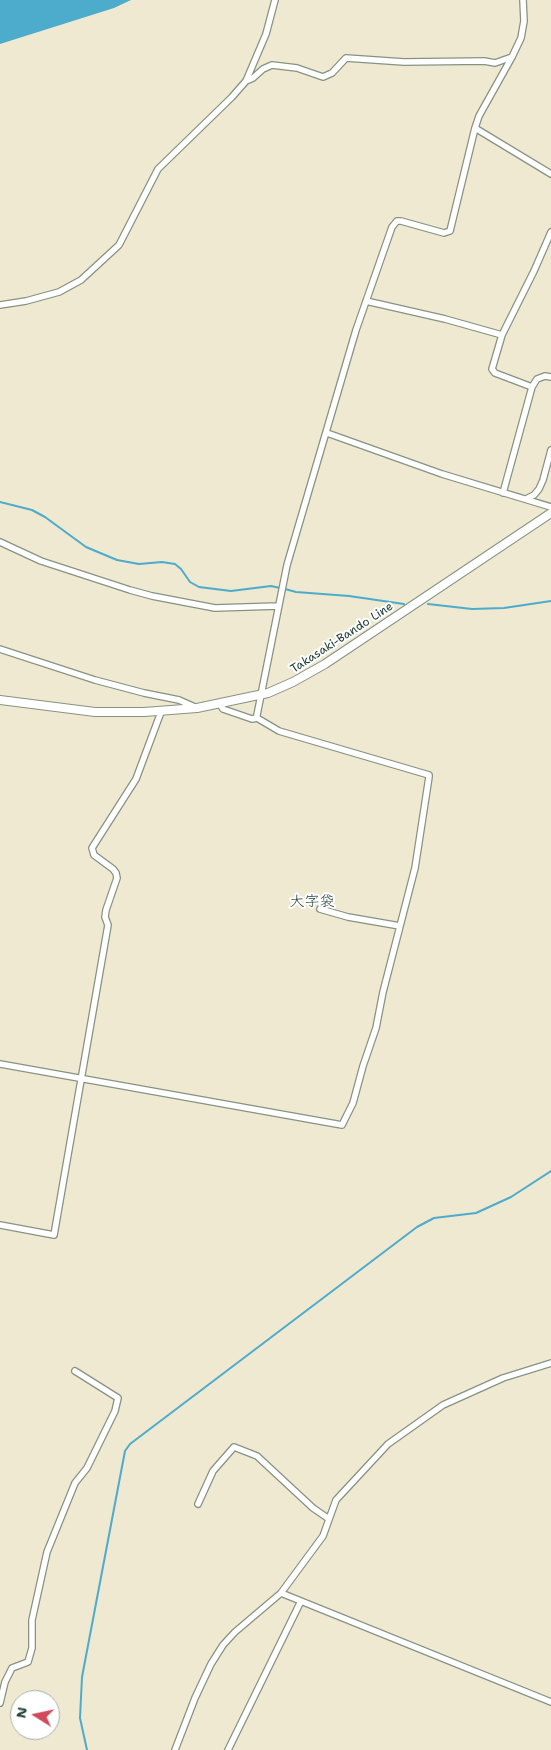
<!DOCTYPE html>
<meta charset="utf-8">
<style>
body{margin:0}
#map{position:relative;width:551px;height:1750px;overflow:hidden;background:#eee9d0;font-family:"Shantell Sans",sans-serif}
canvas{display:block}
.north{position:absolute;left:10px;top:1690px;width:50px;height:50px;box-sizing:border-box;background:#fff;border:1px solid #a5b1ae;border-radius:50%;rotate:280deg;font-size:14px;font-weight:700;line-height:20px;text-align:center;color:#1f3d34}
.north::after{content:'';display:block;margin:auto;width:18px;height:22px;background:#d1495b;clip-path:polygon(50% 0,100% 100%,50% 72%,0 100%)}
</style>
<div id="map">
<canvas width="551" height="1750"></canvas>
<div class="north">N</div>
</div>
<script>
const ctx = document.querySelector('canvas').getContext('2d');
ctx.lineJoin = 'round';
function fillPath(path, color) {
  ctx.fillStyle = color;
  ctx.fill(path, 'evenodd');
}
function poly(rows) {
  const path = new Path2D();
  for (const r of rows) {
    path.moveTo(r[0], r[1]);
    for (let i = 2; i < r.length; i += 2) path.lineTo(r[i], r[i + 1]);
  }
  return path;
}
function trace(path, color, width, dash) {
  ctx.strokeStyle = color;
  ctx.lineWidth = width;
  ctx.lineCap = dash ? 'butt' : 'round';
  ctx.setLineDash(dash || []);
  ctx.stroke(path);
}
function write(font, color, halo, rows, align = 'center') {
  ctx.font = font + ' "Shantell Sans","Klee One",sans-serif';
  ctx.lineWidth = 4;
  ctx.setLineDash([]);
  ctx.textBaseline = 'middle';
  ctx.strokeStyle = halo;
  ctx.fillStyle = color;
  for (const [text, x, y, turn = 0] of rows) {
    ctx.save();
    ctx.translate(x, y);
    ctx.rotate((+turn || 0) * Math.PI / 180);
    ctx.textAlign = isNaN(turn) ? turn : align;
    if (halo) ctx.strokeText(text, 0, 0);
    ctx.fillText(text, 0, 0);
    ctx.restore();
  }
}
fillPath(poly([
 [0,0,131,0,114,8,0,44]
]), '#4dabcc');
trace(poly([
 [0,502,32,510,45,517,86,547,117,560,139,564,162,562,175,564,181,569,190,582,199,587,231,591,271,586,280,588],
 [285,589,296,592,349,596,404,604],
 [428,604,472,609,504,608,551,601],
 [87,1750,80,1718,82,1677,125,1451,130,1444,417,1227,434,1218,476,1213,511,1197,551,1171]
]), '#4dabcc', 2);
const minor = poly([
 [512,57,479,116,475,128,551,174],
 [246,81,253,78,263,69,272,65,297,68,323,77,332,73,346,58,404,62,484,61,495,63,512,57,521,38,524,21,523,0],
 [366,301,445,319,502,335],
 [0,305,26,301,59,292,81,280,119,245,158,169,232,97,246,81,266,34,275,0],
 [532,387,495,373,492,369,502,335,534,271,551,232],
 [327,433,442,474,551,507],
 [503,493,532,387,537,379,545,376,551,377],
 [526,499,534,495,539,489,543,480,551,450],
 [0,542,41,561,130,590,152,596,215,608,278,606],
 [0,649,95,680,144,693,179,700,197,708],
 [220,704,223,709,252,719,257,718],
 [320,909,348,917,400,926],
 [0,1064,342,1125,353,1103,363,1066,376,1028,383,992,415,868,429,777,429,775,279,731,257,718,257,715,287,565,356,330,392,227,397,221,401,221,444,233,450,231,475,128],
 [0,1225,54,1235,108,925,105,917,106,910,117,878,116,873,113,869,94,855,92,848,136,779,161,712],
 [198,1504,213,1471,234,1447,257,1456,313,1508,329,1519],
 [281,1593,551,1702],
 [0,1703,5,1682,12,1668,28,1662,32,1648,32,1620,47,1552,75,1483,87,1468,115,1411,118,1398,75,1371],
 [175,1750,195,1698,211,1664,223,1645,235,1632,281,1593,323,1536,336,1500,388,1444,443,1405,503,1378,551,1363],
 [228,1750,301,1601]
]);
const secondary = poly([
 [0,700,95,712,144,712,197,708,268,693,293,682,325,664,551,513]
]);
trace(minor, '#869382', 8);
trace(secondary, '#869382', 10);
trace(minor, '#fff', 5.5);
trace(secondary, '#fff', 8);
write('12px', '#1f3d34', '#fff', [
 ["Takasaki-Bando Line",342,638,-33]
]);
write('15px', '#1f3d34', '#fff', [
 ["大字袋",312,902]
]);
</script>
